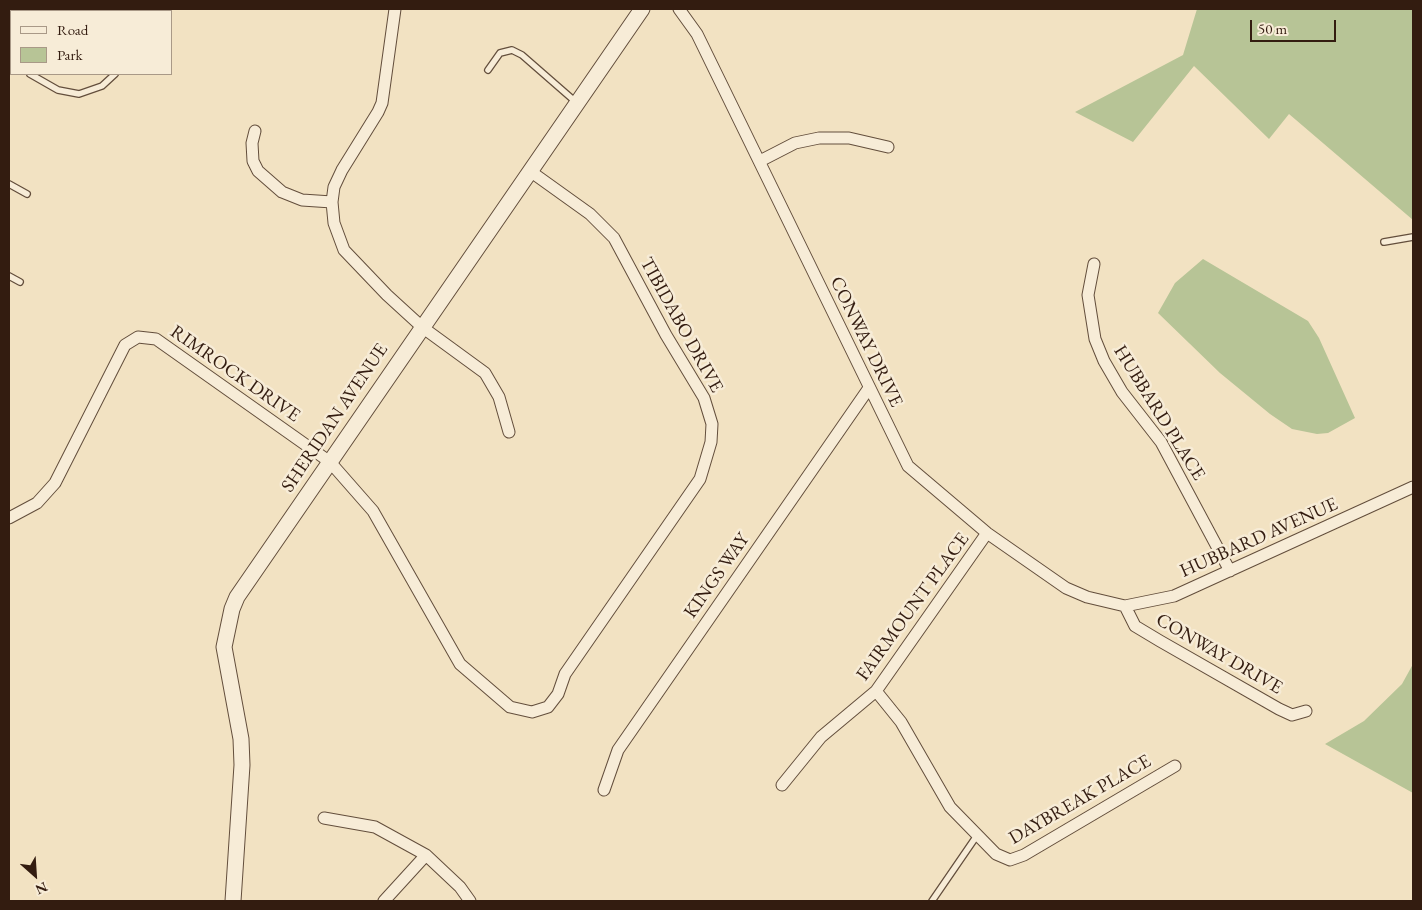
<!DOCTYPE html>
<style>
body{margin:0}
#map{position:relative;width:1422px;height:910px;overflow:hidden;background:#f2e2c2;font-family:"EB Garamond",serif}
canvas{display:block}
.frame{position:absolute;inset:0;border:10px solid #331c10;pointer-events:none}
.legend{position:absolute;left:10px;top:10px;width:162px;height:65px;box-sizing:border-box;background:#f7ecd7;border:1px solid #a99987;margin:0;padding:6px 9px;list-style:none;font-size:15px;color:#331c10}
.legend li{display:flex;align-items:center;gap:10px;height:25px}
.legend b{width:25px;border:1px solid #a99987}
.north{position:absolute;left:10px;top:850px;width:50px;height:50px;-webkit-text-stroke:4px #f7ecd7;paint-order:stroke;rotate:154deg;font-size:14px;font-weight:700;line-height:20px;text-align:center;color:#331c10}
.north::after{content:'';display:block;margin:auto;width:18px;height:22px;background:#331c10;clip-path:polygon(50% 0,100% 100%,50% 72%,0 100%)}
.scale{position:absolute;left:1250px;top:20px;width:86px;height:22px;box-sizing:border-box;border:2px solid #331c10;border-top:0;padding-left:6px;font-size:15px;line-height:18px;white-space:nowrap;color:#331c10;-webkit-text-stroke:4px #f7ecd7;paint-order:stroke}
</style>
<div id="map">
<canvas width="1422" height="910"></canvas>
<div class="frame"></div>
<ul class="legend">
<li><b style="height:6px;background:#f7ecd7"></b>Road</li>
<li><b style="height:14px;background:#b7c496"></b>Park</li>
</ul>
<div class="north">N</div>
<div class="scale">50 m</div>
</div>
<script>
const ctx = document.querySelector('canvas').getContext('2d');
ctx.lineJoin = 'round';
function fillPath(path, color) {
  ctx.fillStyle = color;
  ctx.fill(path, 'evenodd');
}
function poly(rows) {
  const path = new Path2D();
  for (const r of rows) {
    path.moveTo(r[0], r[1]);
    for (let i = 2; i < r.length; i += 2) path.lineTo(r[i], r[i + 1]);
  }
  return path;
}
function trace(path, color, width, dash) {
  ctx.strokeStyle = color;
  ctx.lineWidth = width;
  ctx.lineCap = dash ? 'butt' : 'round';
  ctx.setLineDash(dash || []);
  ctx.stroke(path);
}
function write(font, color, halo, rows, align = 'center') {
  ctx.font = font + ' "EB Garamond",serif';
  ctx.lineWidth = 5;
  ctx.setLineDash([]);
  ctx.textBaseline = 'middle';
  ctx.strokeStyle = halo;
  ctx.fillStyle = color;
  for (const [text, x, y, turn = 0] of rows) {
    ctx.save();
    ctx.translate(x, y);
    ctx.rotate((+turn || 0) * Math.PI / 180);
    ctx.textAlign = isNaN(turn) ? turn : align;
    if (halo) ctx.strokeText(text, 0, 0);
    ctx.fillText(text, 0, 0);
    ctx.restore();
  }
}
fillPath(poly([
 [1197,9,1413,9,1413,220,1289,114,1269,139,1194,66,1133,142,1075,112,1183,55],
 [1203,259,1308,321,1319,338,1355,418,1328,433,1317,434,1292,429,1270,414,1220,373,1158,313,1175,283],
 [1413,664,1413,793,1325,744,1364,721,1402,684]
]), '#b7c496');
const service = poly([
 [64,11,65,9],
 [162,11,163,9],
 [9,59,11,61],
 [488,70,500,53,512,50,522,55,577,103],
 [30,74,58,90,79,94,102,86,115,74],
 [9,184,27,194],
 [1384,242,1413,237],
 [9,276,20,282],
 [932,901,978,834]
]);
const minor = poly([
 [395,9,382,103,378,112,342,170,334,187,332,202,334,223,344,250,387,295,422,327,485,373,499,397,509,432],
 [679,9,697,34,908,466,987,533,1066,588,1087,597,1125,606,1174,596,1413,487],
 [255,131,252,143,253,161,258,171,282,192,302,200,332,202],
 [760,161,795,143,819,138,849,138,888,147],
 [1094,264,1088,295,1095,339,1104,361,1122,392,1161,442,1230,571],
 [9,518,37,503,55,483,125,345,138,337,156,339,330,462,373,511,460,664,510,707,532,712,548,707,558,694,565,674,700,479,711,442,712,424,704,398,666,335,614,238,590,214,530,171],
 [1125,606,1135,626,1160,641,1279,709,1292,715,1306,711],
 [876,691,901,722,950,807,996,854,1010,860,1024,855,1175,766],
 [782,785,821,737,876,691,987,533],
 [604,790,618,750,869,388],
 [324,818,375,827,426,855,460,887,470,901],
 [384,901,426,855]
]);
const tertiary = poly([
 [233,901,242,765,241,739,224,647,232,609,237,597,642,9]
]);
trace(service, '#634e3c', 8);
trace(minor, '#634e3c', 13);
trace(tertiary, '#634e3c', 17);
trace(service, '#f7ecd7', 5.5);
trace(minor, '#f7ecd7', 11);
trace(tertiary, '#f7ecd7', 15);
write('19px', '#331c10', '#f7ecd7', [
 ["TIBIDABO DRIVE",681,325,61],
 ["CONWAY DRIVE",866,342,64],
 ["RIMROCK DRIVE",235,374,35],
 ["HUBBARD PLACE",1159,413,58],
 ["SHERIDAN AVENUE",335,418,-56],
 ["HUBBARD AVENUE",1259,538,-24],
 ["KINGS WAY",717,576,-55],
 ["FAIRMOUNT PLACE",913,607,-54],
 ["CONWAY DRIVE",1219,654,30],
 ["DAYBREAK PLACE",1080,800,-30]
]);
</script>
